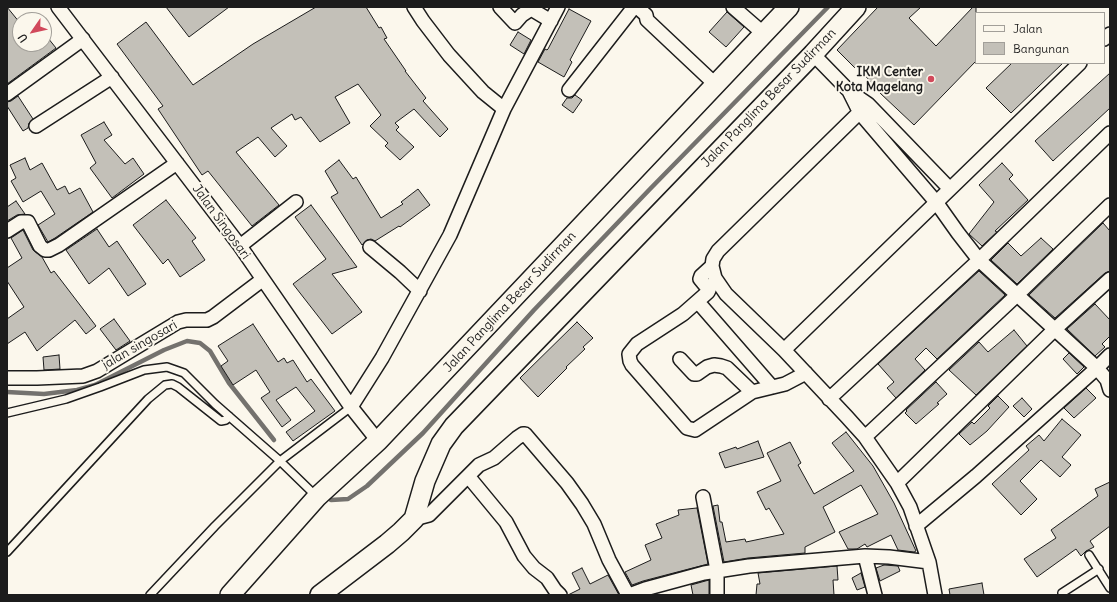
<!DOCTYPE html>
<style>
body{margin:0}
#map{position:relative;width:1117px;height:602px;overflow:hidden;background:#fbf7ec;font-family:Delius,sans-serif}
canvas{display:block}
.frame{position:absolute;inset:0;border:8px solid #1c1c1c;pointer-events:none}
.legend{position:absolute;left:975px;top:12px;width:130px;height:52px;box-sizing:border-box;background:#fbf7ec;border:1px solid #a29f99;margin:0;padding:5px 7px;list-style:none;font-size:12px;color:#1c1c1c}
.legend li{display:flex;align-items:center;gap:8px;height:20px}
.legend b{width:20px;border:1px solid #a29f99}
.north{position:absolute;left:12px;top:12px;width:40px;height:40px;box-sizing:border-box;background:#fbf7ec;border:1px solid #a29f99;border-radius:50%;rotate:236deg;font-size:11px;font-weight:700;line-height:16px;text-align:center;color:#1c1c1c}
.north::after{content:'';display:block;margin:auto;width:14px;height:18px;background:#d1495b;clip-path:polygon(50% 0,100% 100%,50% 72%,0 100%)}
</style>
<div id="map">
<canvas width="1117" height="602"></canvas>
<div class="frame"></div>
<ul class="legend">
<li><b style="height:5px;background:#fbf7ec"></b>Jalan</li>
<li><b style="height:11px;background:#c3c0b8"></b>Bangunan</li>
</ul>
<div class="north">U</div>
</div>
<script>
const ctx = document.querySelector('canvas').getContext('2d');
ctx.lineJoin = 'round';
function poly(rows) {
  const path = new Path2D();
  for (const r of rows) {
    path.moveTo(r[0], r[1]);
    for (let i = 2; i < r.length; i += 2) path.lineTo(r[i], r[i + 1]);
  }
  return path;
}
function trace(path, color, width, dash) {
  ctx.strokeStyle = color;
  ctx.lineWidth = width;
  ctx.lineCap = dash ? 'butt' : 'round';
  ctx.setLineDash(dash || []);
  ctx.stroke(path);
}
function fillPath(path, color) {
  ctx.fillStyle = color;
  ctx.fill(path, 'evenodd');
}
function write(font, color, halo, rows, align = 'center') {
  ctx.font = font + ' Delius,sans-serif';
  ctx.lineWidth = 4;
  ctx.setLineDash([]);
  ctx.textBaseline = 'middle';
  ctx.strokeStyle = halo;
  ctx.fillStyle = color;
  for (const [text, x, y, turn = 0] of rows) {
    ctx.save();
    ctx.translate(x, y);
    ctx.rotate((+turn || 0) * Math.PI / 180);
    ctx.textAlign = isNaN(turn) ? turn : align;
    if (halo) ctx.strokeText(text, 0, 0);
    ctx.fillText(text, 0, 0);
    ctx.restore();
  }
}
trace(poly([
 [7,392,44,394,77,390,95,385,164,350,187,341,200,343,210,351,229,383,274,440],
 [331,500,348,499,367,486,423,433,534,310,650,189,828,7]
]), '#74726e', 4.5);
const building = poly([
 [7,7,20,23,20,44,44,44,44,33,56,48,7,84,7,7],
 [166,7,229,7,189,37,166,7],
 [316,7,366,7,379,28,381,27,387,38,384,39,406,71,405,71,426,98,423,101,448,129,440,137,414,109,395,123,399,127,396,130,414,147,400,160,385,146,388,143,370,126,381,115,358,84,335,97,350,123,320,142,301,117,295,120,292,114,271,128,287,146,275,157,258,137,236,152,279,205,252,226,208,171,202,175,158,109,163,106,117,44,146,22,193,85,253,44,316,7],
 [878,7,921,7,909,18,936,46,973,7,976,7,976,61,914,125,880,93,857,66,855,68,837,50,878,7],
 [569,9,591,21,570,60,572,62,564,77,538,62,545,49,547,50,548,49,569,9],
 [727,12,744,27,726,47,709,32,727,12],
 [518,32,531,40,524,54,510,45,518,32],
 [1012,63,1063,63,1011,113,986,88,1012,63],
 [1110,73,1110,108,1053,161,1035,141,1110,73],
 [575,95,582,100,573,113,562,105,567,98,572,98,575,95],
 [18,96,33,119,29,123,28,128,23,131,7,106,7,102,11,101,18,96],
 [104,122,112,135,104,140,125,164,133,158,144,174,112,198,90,168,96,163,81,135,104,122],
 [25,158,30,170,42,163,57,190,65,186,69,194,80,188,93,212,55,238,48,242,38,225,55,214,41,191,23,202,11,181,16,178,10,165,25,158],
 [339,160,353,179,356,177,381,218,403,204,401,202,418,189,430,205,400,227,399,226,375,241,371,239,367,240,362,245,331,197,338,193,325,171,339,160],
 [1002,163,1013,175,1009,179,1028,200,995,231,997,232,982,246,969,234,994,202,979,185,1002,163],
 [166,200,196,238,192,241,205,260,180,277,168,259,163,264,133,225,166,200],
 [16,201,25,214,17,215,7,221,7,207,16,201],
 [311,205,357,267,332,274,362,312,332,334,293,284,326,259,295,217,311,205],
 [1103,223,1110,231,1110,271,1105,273,1055,318,1029,295,1103,223],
 [97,229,109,247,117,241,146,284,128,296,109,268,89,284,66,250,97,229],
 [23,230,33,250,42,257,51,273,54,271,96,326,86,334,75,320,37,351,25,332,7,344,7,319,24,307,7,281,7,268,22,258,11,238,23,230],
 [1041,238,1053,249,1017,284,991,260,1008,243,1021,256,1041,238],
 [979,271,1005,295,937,359,926,348,915,359,925,370,896,398,887,388,894,382,878,364,979,271],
 [1095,304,1110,320,1110,336,1102,344,1105,347,1095,356,1067,329,1095,304],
 [114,319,130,341,116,350,100,329,114,319],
 [577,322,593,338,583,347,585,349,566,367,567,368,538,397,520,378,577,322],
 [253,324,278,362,284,358,287,363,293,360,307,382,311,379,335,411,293,441,286,432,315,411,296,387,276,400,291,420,282,427,261,398,270,392,256,370,233,385,221,366,228,361,218,346,253,324],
 [1014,330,1027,346,976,395,949,370,979,342,988,352,1014,330],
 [1069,353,1084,367,1077,374,1063,359,1069,353],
 [59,355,60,369,44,370,43,357,59,355],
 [936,382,947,394,937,403,939,404,916,424,905,413,907,411,906,410,936,382],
 [1086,388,1096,398,1074,418,1064,408,1086,388],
 [998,396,1009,407,987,431,970,445,959,434,972,422,974,424,990,408,988,406,998,396],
 [1022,398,1032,409,1024,417,1013,406,1022,398],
 [1062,419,1081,435,1062,457,1071,465,1060,477,1041,460,1020,481,1037,499,1021,515,992,484,1029,450,1026,446,1039,435,1044,441,1062,419],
 [846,432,873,466,894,503,916,551,914,552,898,550,891,535,867,547,865,544,857,549,848,549,839,532,878,514,861,485,823,507,835,532,805,547,805,553,748,558,724,562,713,506,718,505,720,522,722,522,726,542,745,539,746,542,784,534,769,508,766,510,757,492,781,481,767,453,790,442,801,463,798,465,814,494,854,471,832,443,846,432],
 [758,441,764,457,725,468,719,453,736,447,737,449,758,441],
 [1110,482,1110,526,1090,541,1094,547,1086,551,1081,556,1076,549,1037,577,1024,559,1056,538,1051,530,1098,496,1095,489,1110,482],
 [697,508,708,564,643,581,632,585,625,572,651,560,645,545,662,538,656,524,679,515,678,510,697,508],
 [884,565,898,566,900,571,880,581,876,568,884,565],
 [837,566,838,580,833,580,834,595,756,595,757,584,760,584,758,573,837,566],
 [582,568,590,584,608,575,619,595,568,595,580,589,572,573,582,568],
 [861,573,865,587,857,590,852,578,861,573],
 [709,580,709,595,693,595,691,585,709,580],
 [982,583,984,595,950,595,949,589,982,583]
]);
fillPath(building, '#c3c0b8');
trace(building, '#1c1c1c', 1);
const service = poly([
 [7,413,66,399,100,387,144,370,167,367,184,373,215,404,280,461,316,496],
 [7,552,148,399,165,385,172,384,178,387,221,421,226,420,229,416],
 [1089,555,1110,588],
 [1062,593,1099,569],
 [150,595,215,526,280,461,351,407]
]);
const minor = poly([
 [58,7,240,246,351,407,378,441],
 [414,7,423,21,449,55,483,92,504,109],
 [500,7,515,23,522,15,531,9,551,21],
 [637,7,646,15,647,20,716,85],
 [733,7,764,34],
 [1104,39,1110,34],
 [813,54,849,91,868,104,949,188],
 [569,90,634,7],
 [849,91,860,113,936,202,958,233,979,260,1097,368,1107,380,1110,390],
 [7,94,83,39],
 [868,104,718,251,713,259,712,266,715,278,726,294,784,350,847,417,865,437,897,483,910,507,929,562,935,595],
 [36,126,112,77],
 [7,231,21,222,28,222,40,246,45,250,49,250,59,245,177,163],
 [240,246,296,202],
 [370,247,400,272,420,291],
 [712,266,701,276,700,279,709,290,708,292,683,314,637,344,629,354,630,361,632,365,687,428,695,430,752,392,785,384,806,373],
 [698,302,772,387],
 [784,350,1080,63],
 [680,359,694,374,697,374,707,367,714,365,721,366,727,368,752,392],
 [7,378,37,378,83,376,97,371,178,322,186,320,207,320,213,317,262,280],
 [829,399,979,260,1110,133],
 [351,407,382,358,450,235,504,109,558,7],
 [865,437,1017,295,1110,205],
 [468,476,506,522,524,556,534,568,547,578,555,590,560,595],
 [897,483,1054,330,1110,279],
 [703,497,717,570,717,595],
 [414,519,429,515,479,465,494,458,517,438,523,434,525,434,567,483,582,504,594,524,609,560,628,595],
 [916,526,976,476,1097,368,1110,355],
 [865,556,875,595],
 [629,595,645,589,704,573,749,566,865,556,889,557,929,562]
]);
const secondary = poly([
 [230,595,317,497,378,441,789,7],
 [320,595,387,544,401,532,414,519,425,481,441,444,454,426,813,54,856,7]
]);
trace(service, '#1c1c1c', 10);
trace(minor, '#1c1c1c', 16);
trace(secondary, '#1c1c1c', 22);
trace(service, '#fbf7ec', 7);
trace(minor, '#fbf7ec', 13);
trace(secondary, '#fbf7ec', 19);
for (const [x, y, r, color] of [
 [931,79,4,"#d1495b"]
]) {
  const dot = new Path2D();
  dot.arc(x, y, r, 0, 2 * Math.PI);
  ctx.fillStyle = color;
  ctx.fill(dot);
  trace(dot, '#fbf7ec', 1.5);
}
write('bold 13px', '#1c1c1c', '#fbf7ec', [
 ["IKM Center",923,72],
 ["Kota Magelang",923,87]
], 'right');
write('13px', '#1c1c1c', '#fbf7ec', [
 ["Jalan Panglima Besar Sudirman",769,98,-46],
 ["Jalan Singosari",221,222,54],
 ["Jalan Panglima Besar Sudirman",510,302,-47],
 ["jalan singosari",140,345,-30]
]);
</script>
